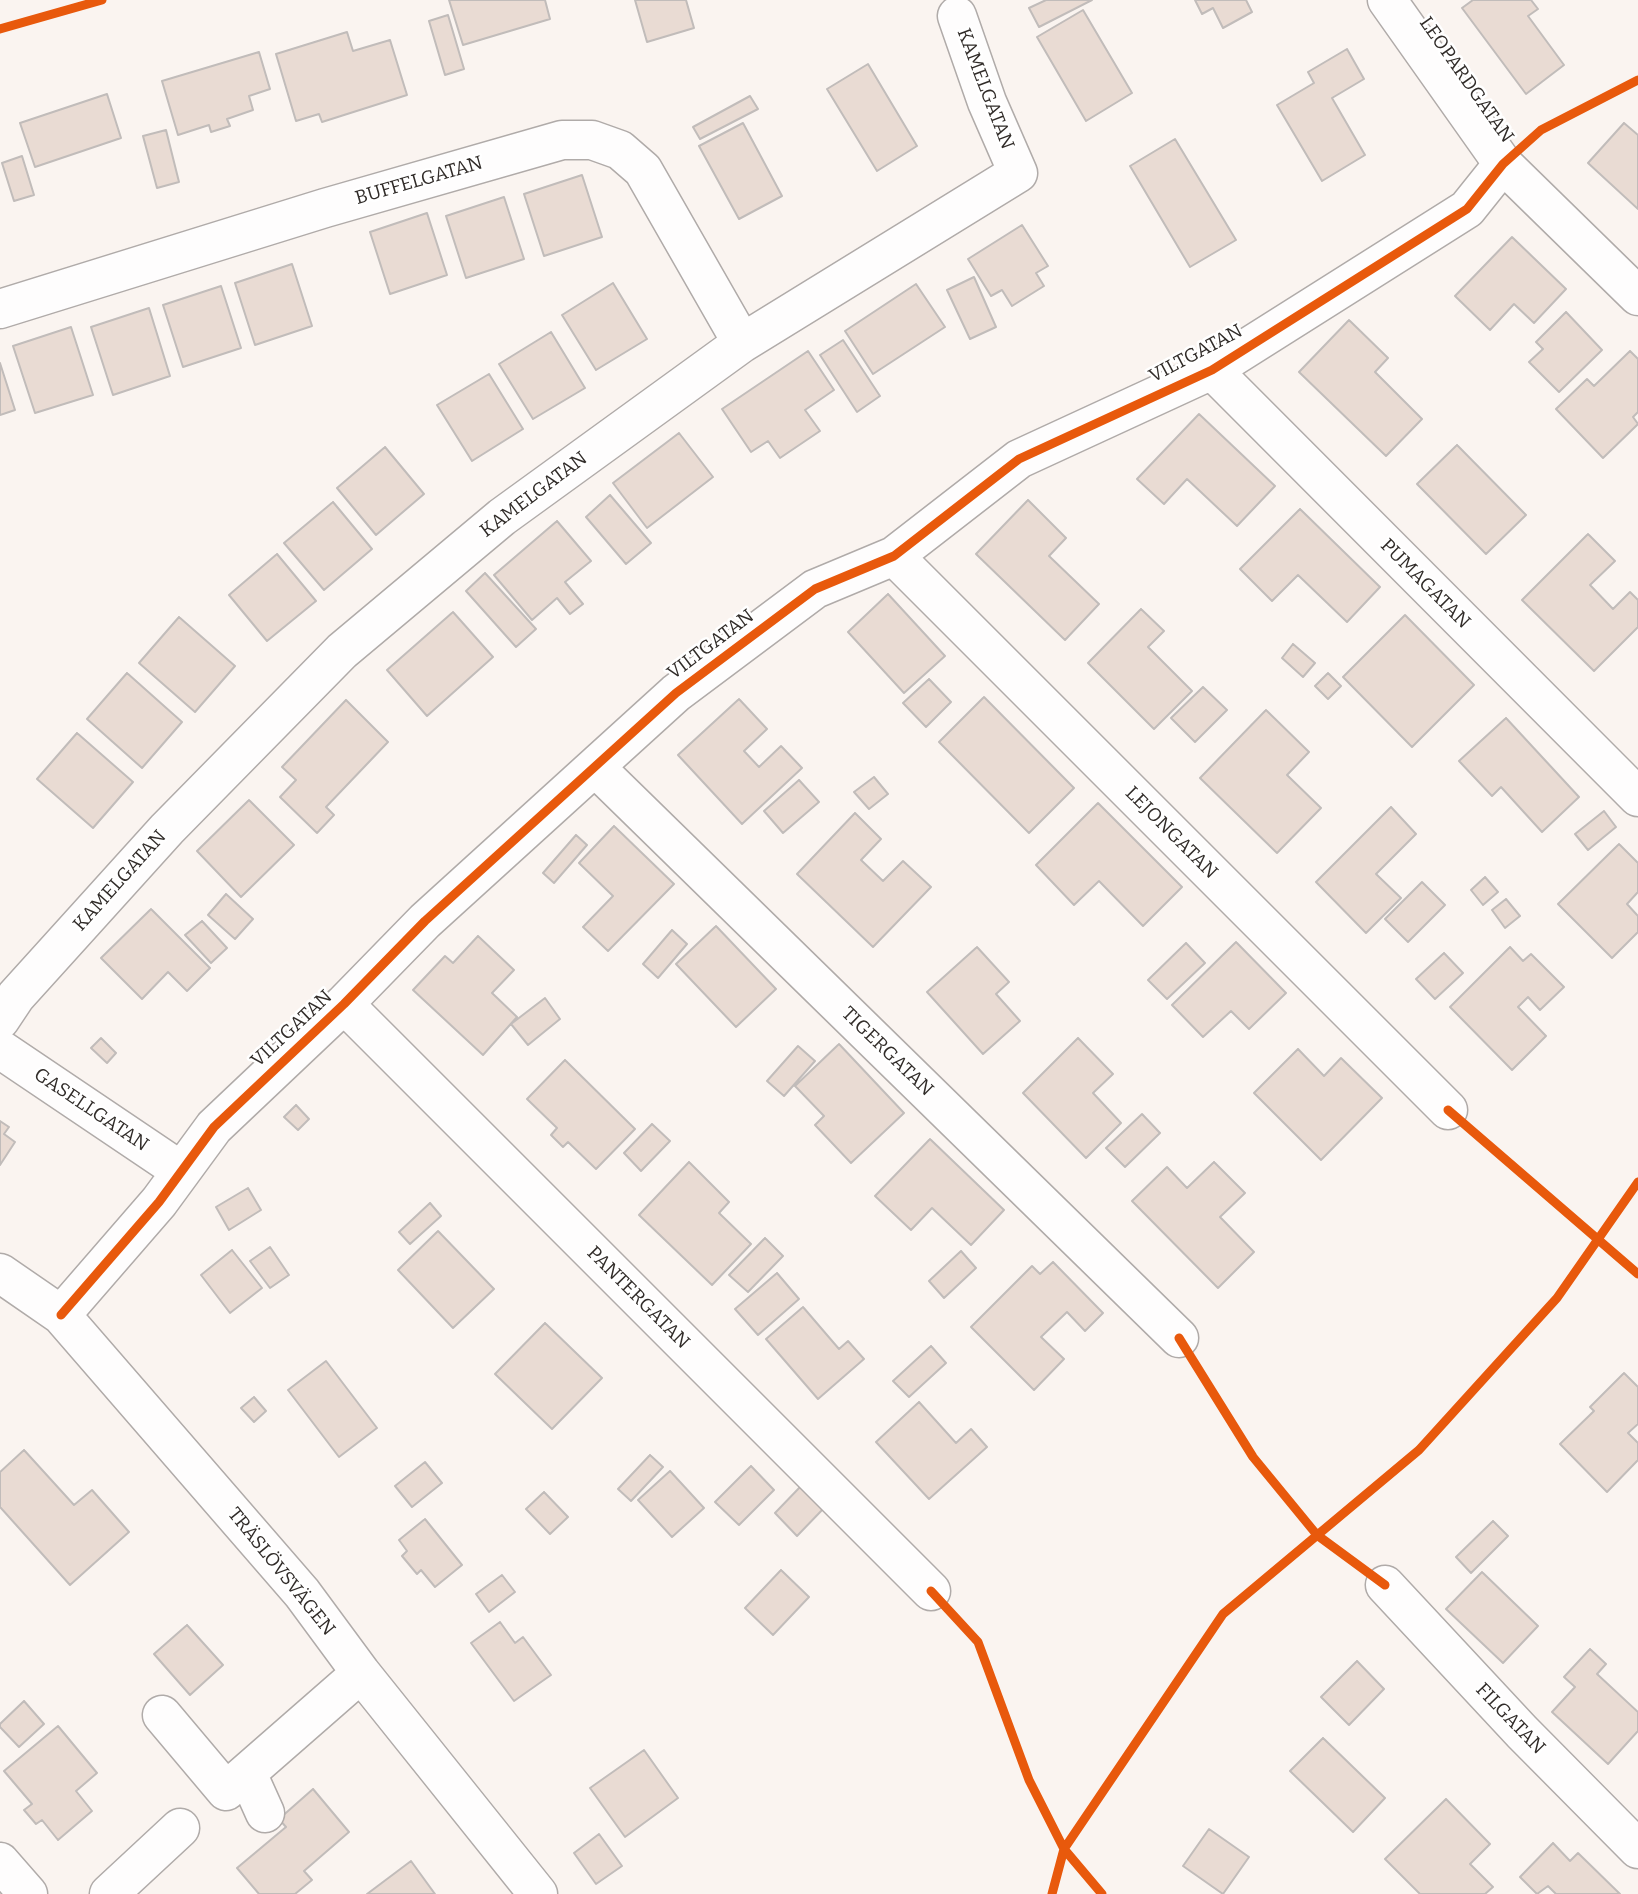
<!DOCTYPE html>
<meta charset="utf-8">
<style>
body{margin:0}
canvas{display:block;background:#faf4f0}
</style>
<canvas width="1638" height="1894"></canvas>
<script>
const ctx = document.querySelector('canvas').getContext('2d');
ctx.lineJoin = 'round';
function fillPath(path, color) {
  ctx.fillStyle = color;
  ctx.fill(path, 'evenodd');
}
function poly(rows) {
  const path = new Path2D();
  for (const r of rows) {
    path.moveTo(r[0], r[1]);
    for (let i = 2; i < r.length; i += 2) path.lineTo(r[i], r[i + 1]);
  }
  return path;
}
function trace(path, color, width, dash) {
  ctx.strokeStyle = color;
  ctx.lineWidth = width;
  ctx.lineCap = dash ? 'butt' : 'round';
  ctx.setLineDash(dash || []);
  ctx.stroke(path);
}
function write(font, color, halo, rows, align = 'center') {
  ctx.font = font + ' Bitter,serif';
  ctx.lineWidth = 5;
  ctx.setLineDash([]);
  ctx.textBaseline = 'middle';
  ctx.strokeStyle = halo;
  ctx.fillStyle = color;
  for (const [text, x, y, turn = 0] of rows) {
    ctx.save();
    ctx.translate(x, y);
    ctx.rotate((+turn || 0) * Math.PI / 180);
    ctx.textAlign = isNaN(turn) ? turn : align;
    if (halo) ctx.strokeText(text, 0, 0);
    ctx.fillText(text, 0, 0);
    ctx.restore();
  }
}
const building = poly([
 [449,0,545,0,550,19,463,45,449,0],
 [635,0,686,0,694,28,647,42,635,0],
 [1046,0,1092,0,1039,27,1029,8,1046,0],
 [1195,0,1246,0,1252,12,1223,28,1213,8,1202,14,1195,0],
 [1473,0,1531,0,1538,9,1528,16,1564,65,1526,94,1462,8,1473,0],
 [1083,10,1132,93,1086,121,1037,37,1083,10],
 [448,15,464,69,445,75,429,21,448,15],
 [347,32,353,51,390,40,407,95,322,122,319,114,296,121,276,54,347,32],
 [1347,49,1364,79,1332,98,1365,155,1322,181,1277,105,1314,83,1308,72,1347,49],
 [259,52,270,89,249,96,253,110,227,119,230,126,211,132,209,125,178,135,162,81,259,52],
 [868,64,917,146,877,171,827,89,868,64],
 [107,94,121,138,35,167,20,123,107,94],
 [750,96,758,109,700,139,693,127,750,96],
 [743,123,782,196,739,219,699,146,743,123],
 [1624,123,1638,135,1638,209,1588,163,1624,123],
 [166,130,179,182,157,188,143,136,166,130],
 [1175,139,1236,240,1190,267,1130,166,1175,139],
 [22,156,34,195,14,201,2,163,22,156],
 [582,175,602,237,544,256,524,194,582,175],
 [504,197,524,259,466,278,446,216,504,197],
 [427,213,447,275,390,294,370,232,427,213],
 [1022,225,1048,266,1036,273,1044,286,1012,306,1002,290,991,296,968,259,1022,225],
 [1512,237,1566,289,1534,323,1514,304,1490,330,1455,296,1512,237],
 [292,264,312,326,255,345,235,283,292,264],
 [974,277,996,327,970,339,947,290,974,277],
 [613,283,647,339,596,370,562,315,613,283],
 [916,284,945,327,873,374,845,331,916,284],
 [221,286,241,348,183,367,163,305,221,286],
 [149,308,170,376,113,395,91,327,149,308],
 [1566,312,1602,350,1559,392,1529,362,1543,349,1536,342,1566,312],
 [1349,320,1388,358,1375,372,1422,419,1386,456,1299,372,1349,320],
 [71,327,93,395,35,413,13,346,71,327],
 [551,332,585,388,533,419,499,364,551,332],
 [843,340,880,396,857,412,820,355,843,340],
 [808,351,834,390,805,410,820,431,780,458,768,441,751,452,722,409,808,351],
 [1630,351,1638,359,1638,412,1633,417,1638,424,1603,458,1556,409,1587,379,1594,386,1630,351],
 [0,363,15,410,0,415,0,363],
 [489,374,523,429,472,461,437,405,489,374],
 [1199,414,1275,486,1237,526,1187,479,1164,504,1137,479,1199,414],
 [679,433,713,477,647,528,613,483,679,433],
 [1457,445,1526,515,1486,554,1417,484,1457,445],
 [385,447,424,494,376,535,337,488,385,447],
 [610,495,651,543,626,564,586,517,610,495],
 [1028,500,1066,538,1049,556,1099,604,1065,640,976,554,1028,500],
 [333,502,372,549,324,590,284,543,333,502],
 [1300,509,1380,587,1347,622,1298,575,1272,601,1240,569,1300,509],
 [557,521,591,561,565,582,583,604,570,614,557,598,532,620,494,575,557,521],
 [1588,534,1615,561,1590,585,1613,609,1630,592,1638,600,1638,627,1594,671,1522,600,1588,534],
 [277,554,316,601,267,641,229,595,277,554],
 [485,573,536,629,516,647,466,591,485,573],
 [888,594,945,656,904,693,848,632,888,594],
 [1141,609,1164,631,1148,647,1192,691,1154,729,1088,663,1141,609],
 [453,612,493,657,427,716,387,670,453,612],
 [1405,615,1474,685,1412,747,1343,677,1405,615],
 [179,617,235,666,195,712,139,663,179,617],
 [1293,644,1315,663,1303,677,1282,658,1293,644],
 [127,673,182,722,142,768,87,719,127,673],
 [1328,673,1341,686,1328,699,1315,686,1328,673],
 [929,679,951,702,926,727,903,703,929,679],
 [1203,687,1227,710,1195,742,1171,718,1203,687],
 [984,697,1074,788,1029,833,939,742,984,697],
 [739,699,767,729,744,751,759,767,781,746,802,768,742,824,678,755,739,699],
 [346,700,388,742,326,807,334,815,317,833,280,797,296,780,282,767,346,700],
 [1266,710,1309,752,1287,775,1321,808,1277,853,1200,778,1266,710],
 [1506,718,1579,797,1542,832,1501,787,1492,796,1459,761,1506,718],
 [77,733,133,782,93,828,37,779,77,733],
 [874,777,888,794,869,809,854,792,874,777],
 [799,780,819,802,783,833,764,811,799,780],
 [249,800,294,845,241,897,197,851,249,800],
 [1098,803,1182,887,1143,926,1099,881,1074,905,1036,865,1098,803],
 [1391,807,1416,834,1376,874,1401,898,1366,933,1316,882,1391,807],
 [1604,811,1616,827,1588,850,1575,834,1604,811],
 [855,813,881,839,861,860,883,881,903,861,931,887,873,947,797,874,855,813],
 [614,826,674,884,608,951,583,927,613,896,579,863,614,826],
 [576,835,587,845,554,883,543,873,576,835],
 [1619,844,1638,863,1638,892,1627,904,1638,916,1638,932,1612,958,1558,904,1619,844],
 [1485,877,1498,892,1483,905,1471,890,1485,877],
 [1422,882,1445,905,1408,942,1385,919,1422,882],
 [226,894,253,919,235,939,208,915,226,894],
 [1506,899,1520,916,1505,928,1492,910,1506,899],
 [151,909,210,968,187,991,168,972,142,999,101,958,151,909],
 [202,921,227,948,211,963,185,935,202,921],
 [716,926,776,989,736,1027,676,964,716,926],
 [672,930,687,944,658,978,643,964,672,930],
 [478,936,514,970,492,993,517,1017,483,1055,413,990,445,956,453,963,478,936],
 [1236,942,1286,993,1249,1029,1231,1011,1203,1037,1172,1005,1236,942],
 [1186,943,1205,963,1167,999,1148,980,1186,943],
 [977,947,1009,982,996,994,1020,1021,983,1054,927,992,977,947],
 [1510,947,1523,961,1531,954,1564,987,1540,1010,1528,997,1518,1007,1546,1036,1512,1070,1450,1007,1510,947],
 [1444,953,1463,973,1435,999,1416,979,1444,953],
 [545,998,560,1019,528,1045,511,1024,545,998],
 [101,1038,116,1053,107,1063,91,1048,101,1038],
 [1078,1038,1113,1074,1093,1093,1121,1123,1086,1158,1023,1093,1078,1038],
 [839,1044,904,1113,851,1163,815,1125,824,1116,795,1086,839,1044],
 [798,1046,815,1061,784,1096,767,1081,798,1046],
 [1298,1049,1324,1076,1341,1058,1382,1098,1321,1160,1254,1093,1298,1049],
 [565,1060,635,1129,596,1169,568,1142,563,1147,551,1135,557,1128,527,1099,565,1060],
 [296,1105,309,1119,298,1130,284,1117,296,1105],
 [1142,1114,1160,1133,1125,1167,1106,1148,1142,1114],
 [0,1121,9,1127,4,1134,15,1142,0,1165,0,1121],
 [652,1124,670,1141,641,1171,624,1153,652,1124],
 [930,1139,1004,1210,971,1245,932,1208,911,1230,875,1196,930,1139],
 [689,1162,729,1202,719,1213,751,1244,712,1285,639,1215,689,1162],
 [1214,1162,1245,1193,1220,1217,1254,1252,1218,1288,1132,1201,1167,1167,1187,1188,1214,1162],
 [248,1188,261,1210,229,1230,216,1207,248,1188],
 [430,1203,441,1216,410,1244,399,1232,430,1203],
 [438,1231,494,1289,453,1328,398,1270,438,1231],
 [765,1238,783,1256,748,1292,729,1275,765,1238],
 [270,1247,289,1275,270,1288,250,1261,270,1247],
 [232,1250,262,1288,230,1313,201,1275,232,1250],
 [961,1251,976,1268,944,1298,929,1281,961,1251],
 [1053,1262,1103,1313,1085,1331,1067,1312,1041,1337,1064,1359,1034,1390,971,1327,1032,1266,1040,1274,1053,1262],
 [777,1273,799,1299,758,1335,735,1309,777,1273],
 [803,1307,839,1349,848,1341,864,1359,818,1399,766,1339,803,1307],
 [545,1323,602,1378,552,1429,495,1374,545,1323],
 [931,1346,946,1363,909,1397,893,1381,931,1346],
 [326,1361,377,1428,339,1457,288,1390,326,1361],
 [1624,1373,1638,1387,1638,1424,1628,1433,1638,1443,1638,1460,1607,1492,1560,1444,1594,1411,1590,1407,1624,1373],
 [254,1397,266,1411,254,1422,241,1408,254,1397],
 [919,1402,956,1443,971,1429,987,1447,929,1499,876,1442,919,1402],
 [24,1450,74,1505,92,1490,129,1532,70,1585,0,1507,0,1472,24,1450],
 [650,1455,663,1467,631,1501,618,1489,650,1455],
 [425,1462,442,1483,412,1507,395,1486,425,1462],
 [751,1466,774,1490,739,1525,715,1502,751,1466],
 [670,1471,704,1508,672,1537,638,1500,670,1471],
 [801,1486,824,1508,797,1536,775,1513,801,1486],
 [544,1492,568,1517,550,1534,526,1509,544,1492],
 [425,1519,462,1565,435,1587,421,1570,417,1574,402,1556,407,1551,399,1540,425,1519],
 [1493,1521,1508,1536,1471,1573,1456,1557,1493,1521],
 [781,1570,809,1597,773,1635,745,1608,781,1570],
 [1482,1572,1538,1626,1503,1663,1446,1609,1482,1572],
 [502,1575,515,1592,489,1612,476,1594,502,1575],
 [500,1622,515,1643,523,1637,551,1675,514,1701,471,1643,500,1622],
 [187,1625,223,1665,190,1695,154,1654,187,1625],
 [1590,1649,1606,1664,1597,1674,1638,1712,1638,1731,1608,1764,1552,1712,1575,1687,1564,1677,1590,1649],
 [1357,1661,1384,1689,1349,1725,1321,1697,1357,1661],
 [24,1701,44,1724,19,1747,0,1727,0,1724,24,1701],
 [58,1726,97,1773,76,1791,92,1811,58,1840,42,1820,36,1824,24,1810,32,1804,4,1771,58,1726],
 [1323,1738,1385,1798,1353,1832,1290,1771,1323,1738],
 [644,1750,678,1798,625,1837,590,1788,644,1750],
 [313,1789,349,1832,304,1871,312,1880,295,1894,259,1894,237,1868,286,1827,279,1819,313,1789],
 [1446,1799,1490,1844,1470,1864,1493,1887,1485,1894,1420,1894,1385,1859,1446,1799],
 [1209,1829,1249,1857,1223,1894,1183,1866,1209,1829],
 [599,1834,622,1866,596,1884,574,1853,599,1834],
 [1553,1843,1570,1861,1578,1853,1620,1894,1556,1894,1548,1886,1537,1894,1520,1877,1553,1843],
 [411,1861,435,1894,367,1894,411,1861]
]);
fillPath(building, '#e9dbd3');
trace(building, '#c1bcba', 2);
const minor = poly([
 [1387,0,1503,164,1638,296],
 [0,309,325,208,562,140,592,140,620,150,643,170,742,343],
 [1212,370,1638,797],
 [894,556,1448,1110],
 [595,767,1179,1338],
 [344,1004,931,1591],
 [0,1020,16,996,167,829,342,651,502,517,742,343,1018,173,987,102,957,16],
 [0,1049,181,1171],
 [0,1273,61,1315,302,1593,361,1673,538,1894],
 [61,1315,159,1202,214,1127,344,1004,425,921,676,693,815,589,894,556,1019,459,1212,370,1467,209,1503,164],
 [1385,1585,1522,1732,1638,1849],
 [162,1715,226,1791,361,1673],
 [247,1773,265,1813],
 [0,1862,28,1894],
 [109,1894,180,1828]
]);
trace(minor, '#b0aba9', 41);
trace(minor, '#fefdfd', 38);
trace(poly([
 [0,29,102,0],
 [1448,1110,1638,1274],
 [61,1315,159,1202,214,1127,344,1004,425,921,676,693,815,589,894,556,1019,459,1212,370,1467,209,1503,164,1541,130,1638,80],
 [1179,1338,1253,1457,1317,1535,1385,1585],
 [931,1591,978,1642,1029,1780,1064,1849,1102,1894],
 [1052,1894,1064,1849,1223,1614,1419,1450,1557,1298,1638,1182]
]), '#e8590c', 9);
write('19px', '#312c29', '#fff', [
 ["LEOPARDGATAN",1466,80,55],
 ["KAMELGATAN",985,89,69],
 ["BUFFELGATAN",419,181,-16],
 ["VILTGATAN",1196,354,-28],
 ["KAMELGATAN",534,495,-37],
 ["PUMAGATAN",1425,584,45],
 ["VILTGATAN",711,645,-37],
 ["LEJONGATAN",1171,833,45],
 ["KAMELGATAN",120,881,-48],
 ["VILTGATAN",292,1029,-43],
 ["TIGERGATAN",887,1052,44],
 ["GASELLGATAN",91,1110,34],
 ["PANTERGATAN",638,1298,45],
 ["TRÄSLÖVSVÄGEN",281,1572,51],
 ["FILGATAN",1510,1719,46]
]);
</script>
